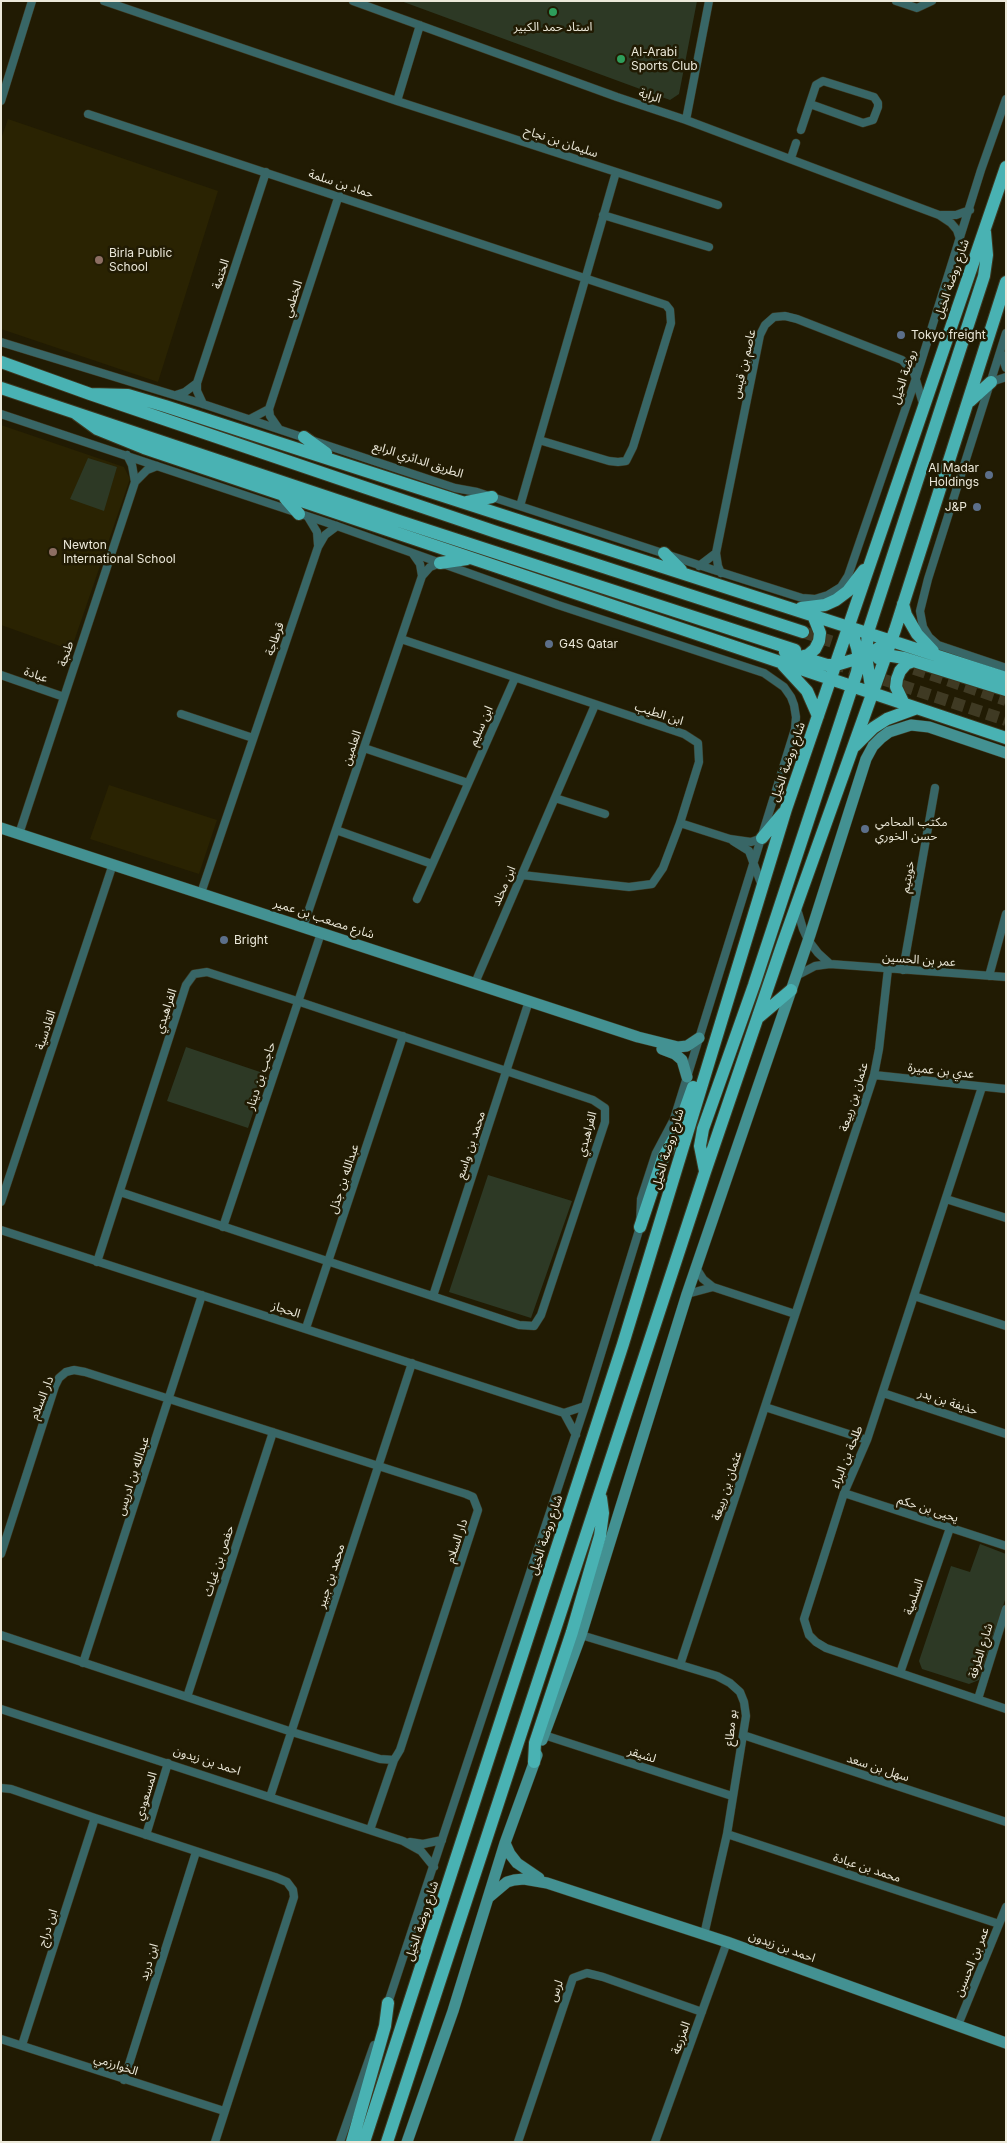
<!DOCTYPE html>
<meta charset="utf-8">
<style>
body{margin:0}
#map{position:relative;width:1007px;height:2143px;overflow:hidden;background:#211b03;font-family:Inter,sans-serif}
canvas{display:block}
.frame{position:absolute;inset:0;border:2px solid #ece9da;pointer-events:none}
</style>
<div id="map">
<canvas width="1007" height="2143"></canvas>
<div class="frame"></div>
</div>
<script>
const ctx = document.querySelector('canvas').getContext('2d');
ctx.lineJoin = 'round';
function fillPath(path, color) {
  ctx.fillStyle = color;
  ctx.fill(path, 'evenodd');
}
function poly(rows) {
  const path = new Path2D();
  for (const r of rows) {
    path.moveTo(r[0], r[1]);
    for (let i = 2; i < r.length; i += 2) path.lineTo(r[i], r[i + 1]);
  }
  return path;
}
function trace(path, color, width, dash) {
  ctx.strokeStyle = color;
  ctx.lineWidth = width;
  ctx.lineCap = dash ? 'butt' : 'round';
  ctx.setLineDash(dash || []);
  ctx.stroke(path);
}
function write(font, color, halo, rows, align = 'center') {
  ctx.font = font + ' Inter,"Noto Sans Arabic",sans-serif';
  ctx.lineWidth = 5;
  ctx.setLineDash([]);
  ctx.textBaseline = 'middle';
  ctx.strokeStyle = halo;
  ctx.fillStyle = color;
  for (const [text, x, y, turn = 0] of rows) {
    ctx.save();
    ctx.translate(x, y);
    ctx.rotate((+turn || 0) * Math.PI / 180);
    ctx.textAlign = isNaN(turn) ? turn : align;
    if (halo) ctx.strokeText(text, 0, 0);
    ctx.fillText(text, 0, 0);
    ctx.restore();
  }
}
fillPath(poly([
 [8,119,218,191,158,382,1,329,1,139],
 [1,425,124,467,130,479,71,650,1,625],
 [109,785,217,820,199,874,90,839]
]), '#2a2302');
fillPath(poly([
 [401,1,697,1,679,94,670,100],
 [88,458,117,467,104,511,70,499],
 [186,1047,266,1074,248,1128,167,1101],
 [488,1175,572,1201,531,1318,449,1292],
 [980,1544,1006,1554,1006,1597,979,1680,969,1684,922,1669,919,1661,951,1566,970,1572]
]), '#2d3925');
trace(poly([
 [803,632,866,653],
 [833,663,1006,720],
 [897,663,1006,700]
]), '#3f3a23', 12, [12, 6]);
const street = poly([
 [104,1,397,101,718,205],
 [353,1,617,97,686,120,939,215,951,223,957,230,960,239],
 [896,1,917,8,932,1],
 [1,101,32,1],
 [397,101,420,25],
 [88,114,666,305,670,310,671,323,633,447,626,461,618,462,609,461,539,440],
 [686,120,709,1],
 [801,130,816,85,823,81,874,97,878,103,878,107,873,120,863,123,810,104],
 [791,158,796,143],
 [603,215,709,247],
 [941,215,956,215,970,210],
 [1006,333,928,579,920,611,923,627,929,637,938,645,1006,668],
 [1,342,203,404,455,488,477,492,714,570,802,598,815,599,828,595,841,587,848,576,916,378,981,170,1006,99],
 [1001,353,1006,368],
 [991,382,1006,377],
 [197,383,266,172],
 [176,395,185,392,197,383,197,391,203,404],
 [1,414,337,526,558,605,764,673,784,687,791,697,794,705,796,717,795,729,674,1119,656,1153,641,1199,640,1227,585,1406,387,2006],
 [250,419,269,409],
 [279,429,270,416,269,409,339,195],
 [127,455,132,465,135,482],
 [520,506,616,172],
 [308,517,317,532,318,545],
 [413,554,420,564,422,576],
 [699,566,716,553],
 [721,573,718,566,716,553,760,335,765,325,774,317,785,316,797,319,902,360,914,373,923,404],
 [401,639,684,734,698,743,699,762,680,823,663,868,652,884,629,887,522,875],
 [1,675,64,697],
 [181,714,253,738],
 [364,748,468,783],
 [555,798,605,814],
 [680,823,730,839,751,842,762,838],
 [336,830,432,864],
 [19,834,135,482,147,470,157,466],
 [733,841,749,851,762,886],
 [201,893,318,547,325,535,337,526],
 [417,899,515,678],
 [797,909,803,929,808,940,818,953,830,964],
 [303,927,422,576,430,567,440,563],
 [903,970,935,788],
 [796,976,815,966,830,964,1006,977],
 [989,976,1006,914],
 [475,983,595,705],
 [874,1075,1006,1089],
 [982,1087,867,1440,844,1493,804,1619,809,1635,816,1642,826,1648,1006,1709],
 [946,1199,1006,1218],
 [1,1202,113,864],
 [223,1227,321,933],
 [1,1230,564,1413,585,1406],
 [97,1262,186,985,194,974,207,972,297,1001,593,1100,605,1108,605,1122,541,1315,534,1326,519,1325,120,1192],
 [696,1268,703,1279,713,1287,795,1314],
 [687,1294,713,1287],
 [433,1296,529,1001],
 [914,1296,1006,1326],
 [306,1328,403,1036],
 [883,1393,1006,1434],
 [765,1407,867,1440],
 [564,1413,576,1435],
 [844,1493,1006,1546],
 [1,1554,55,1386,59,1378,66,1372,74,1370,85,1372,466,1494,473,1497,478,1510,400,1750,394,1760,380,1759,292,1732,1,1635],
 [581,1635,717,1676,730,1683,740,1692,744,1702,746,1716,727,1834,704,1935],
 [83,1663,202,1295],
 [680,1665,874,1075,879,1049,888,969],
 [900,1673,950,1528],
 [187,1697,273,1432],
 [978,1699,1006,1609],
 [1,1709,403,1841,421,1851,434,1867],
 [544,1735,732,1796],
 [743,1735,1006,1822],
 [1,1788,11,1789,95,1818,275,1877,287,1882,293,1890,294,1897,215,2142],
 [270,1797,412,1363],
 [370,1830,394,1760],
 [727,1834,999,1924],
 [146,1835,168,1763],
 [410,1842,423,1844,442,1840],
 [958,2025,1006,1907],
 [1,2039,224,2111],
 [22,2045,95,1818],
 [124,2080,196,1852],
 [340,2142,374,2045],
 [518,2142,573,1978,587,1973,603,1977,702,2012],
 [655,2142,727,1942]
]);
const secondary = poly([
 [1,828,638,1037,678,1047,687,1046,699,1038],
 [662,1049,675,1054,682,1060,687,1077],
 [542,1740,581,1635,687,1294,810,935,866,759,873,746,881,738,889,732,911,725,929,727,1006,753],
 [505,1843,510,1854,517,1863,539,1878],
 [488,1898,507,1882,514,1880,524,1879,547,1883,727,1942,1006,2043],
 [407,2142,453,2011,505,1843,537,1755]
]);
const primary = poly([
 [1,362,90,394,496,532,803,632],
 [1,388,399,521,795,650],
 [90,394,128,395,165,406,1006,678],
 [970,401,991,382],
 [75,413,97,429,144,448,1006,738],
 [304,437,326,453],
 [285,498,299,514],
 [467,502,492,497],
 [664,553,681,570],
 [440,563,467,559],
 [903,604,906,615,917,634,933,651],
 [801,608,825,605,836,600,848,591,864,570],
 [785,652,827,665,836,665,866,656,891,640],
 [799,657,808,655,815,649,819,641,820,633,813,615],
 [878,658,886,655,904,658,1006,690],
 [783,665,807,691,818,716],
 [872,693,866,656,868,632,984,276,987,255,985,232],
 [904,704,896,687,897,679,900,671,906,664,914,661],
 [855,746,873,728,887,719,917,708],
 [762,838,783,813],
 [759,1017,791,990],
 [705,1171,700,1146,703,1129,754,985,857,672,859,659,857,648,850,626],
 [640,1227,663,1158,676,1135,693,1087],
 [534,1762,535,1743,572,1632,600,1536,603,1513,601,1498],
 [352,2142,385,2026,388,2003],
 [364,2142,623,1344,786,809,1006,167],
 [387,2142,705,1172,783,943,895,630,1006,282]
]);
trace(street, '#3d3821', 9);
trace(secondary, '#3d3821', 12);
trace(primary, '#3d3821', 14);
trace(street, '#386666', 8);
trace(secondary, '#439192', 11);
trace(primary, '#49b2b3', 12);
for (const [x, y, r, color] of [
 [553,12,5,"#2e9e5b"],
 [621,59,5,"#2e9e5b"],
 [99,260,5,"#8d6e63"],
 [901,335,5,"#5c6f8a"],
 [989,475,5,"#5c6f8a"],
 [977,507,5,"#5c6f8a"],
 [53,552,5,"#8d6e63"],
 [549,644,5,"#5c6f8a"],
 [865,829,5,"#5c6f8a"],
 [224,940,5,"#5c6f8a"]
]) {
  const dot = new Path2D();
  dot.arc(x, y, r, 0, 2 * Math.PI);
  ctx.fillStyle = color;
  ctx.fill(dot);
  trace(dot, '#211b03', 2);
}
write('12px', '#ece9da', '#211b03', [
 ["استاد حمد الكبير",553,27,"center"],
 ["Al-Arabi",631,52],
 ["Sports Club",631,66],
 ["Birla Public",109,253],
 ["School",109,267],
 ["Tokyo freight",911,335],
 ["Al Madar",979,468,"right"],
 ["Holdings",979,482,"right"],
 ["J&P",967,507,"right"],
 ["Newton",63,545],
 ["International School",63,559],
 ["G4S Qatar",559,644],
 ["مكتب المحامي",875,822],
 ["حسن الخوري",875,836],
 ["Bright",234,940]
], 'left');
write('12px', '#ece9da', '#211b03', [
 ["الراية",650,96,18],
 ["سليمان بن نجاح",561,142,18],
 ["حماد بن سلمة",341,184,18],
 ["الختمة",221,274,-72],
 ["شارع روضة الخيل",952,279,-71],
 ["الخطمي",293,299,-72],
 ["عاصم بن قيس",744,364,-77],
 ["روضة الخيل",904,377,-72],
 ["الطريق الدائري الرابع",418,460,18],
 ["قرطاجة",275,639,-71],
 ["طنجة",66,654,-72],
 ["عبادة",36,675,19],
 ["ابن الطيب",659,714,18],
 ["ابن سليم",481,726,-66],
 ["العلمين",352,748,-71],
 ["شارع روضة الخيل",788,762,-71],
 ["خويتيم",908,877,-80],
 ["ابن مخلد",504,886,-67],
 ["شارع مصعب بن عمير",324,919,18],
 ["عمر بن الحسين",919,960,4],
 ["الفراهيدي",166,1011,-72],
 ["القادسية",46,1030,-72],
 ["عدي بن عميرة",941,1071,6],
 ["حاجب بن دينار",261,1076,-72],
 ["عثمان بن ربيعة",854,1097,-73],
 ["الفراهيدي",587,1134,-75],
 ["محمد بن واسع",471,1145,-72],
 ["شارع روضة الخيل",668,1149,-73],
 ["عبدالله بن جذل",344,1179,-72],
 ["الحجاز",286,1310,18],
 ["دار السلام",42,1398,-69],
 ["حذيفة بن بدر",948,1402,18],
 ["طلحة بن البراء",847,1457,-68],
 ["عبدالله بن ادريس",133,1476,-72],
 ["عثمان بن ربيعة",727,1486,-72],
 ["يحيى بن حكم",928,1509,18],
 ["شارع روضة الخيل",546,1535,-72],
 ["دار السلام",457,1541,-72],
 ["حفص بن غياث",219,1561,-72],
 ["محمد بن جبير",331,1576,-72],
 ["السلمية",914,1597,-71],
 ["شارع الطرفة",981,1651,-73],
 ["بو مطاع",731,1728,-84],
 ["لشيقر",642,1755,18],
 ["احمد بن زيدون",207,1761,18],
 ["سهل بن سعد",878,1768,18],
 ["المسعودي",146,1796,-73],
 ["محمد بن عبادة",867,1868,18],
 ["شارع روضة الخيل",422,1921,-72],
 ["ابن دراج",48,1928,-72],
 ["احمد بن زيدون",782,1947,20],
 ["ابن دريد",149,1962,-73],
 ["عمر بن الحسين",972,1962,-68],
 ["لرس",556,1991,-70],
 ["المزرعة",681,2038,-70],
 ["الخوارزمي",116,2065,18]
]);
</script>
